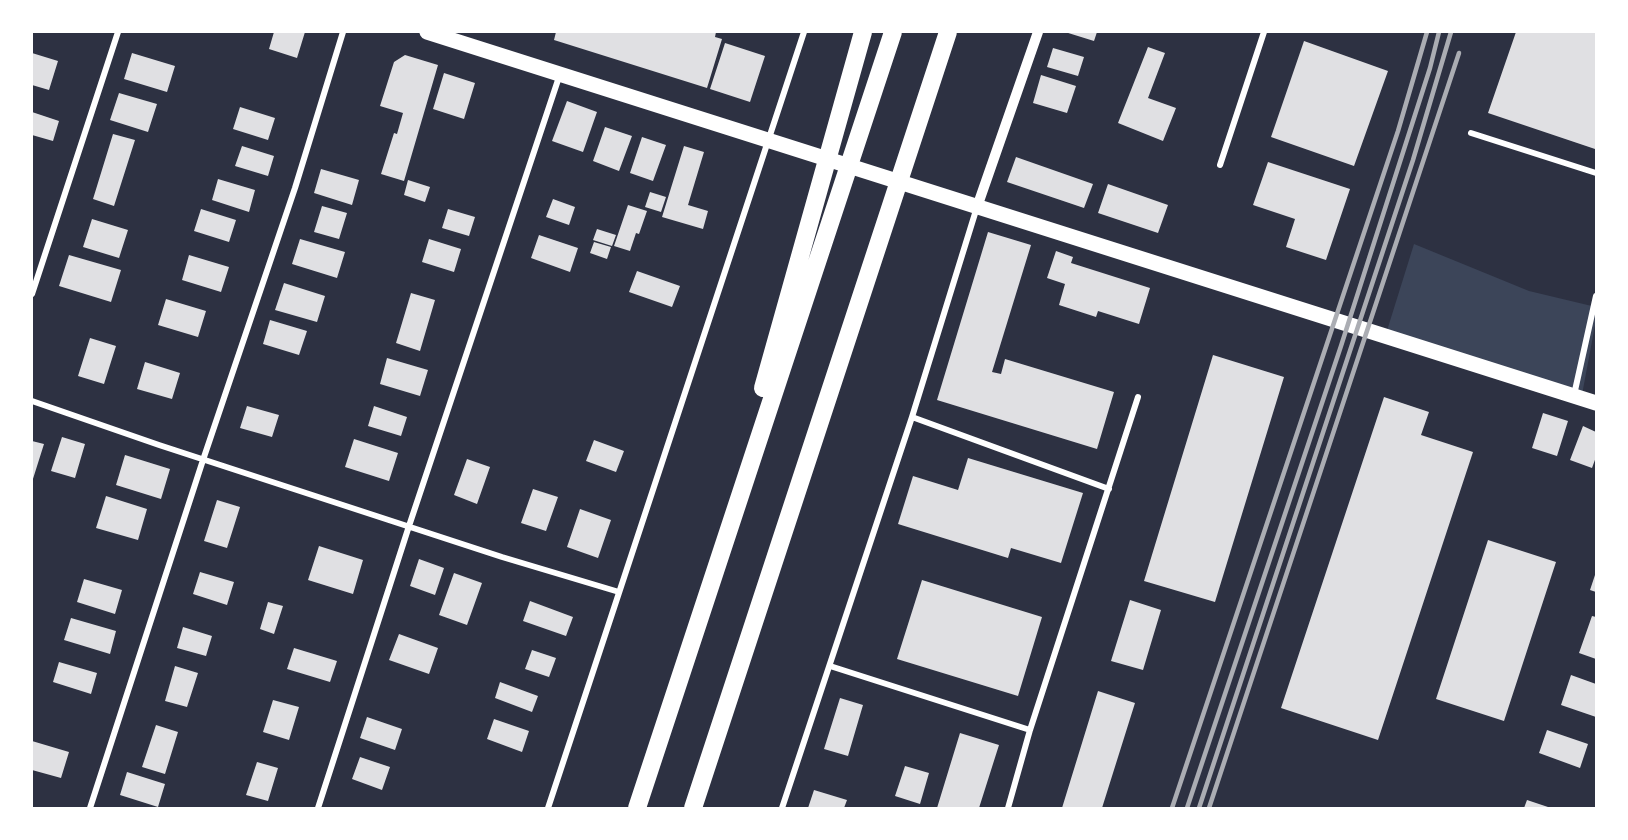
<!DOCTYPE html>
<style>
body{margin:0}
#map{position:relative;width:1628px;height:840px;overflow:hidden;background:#2d3142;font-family:"Public Sans",sans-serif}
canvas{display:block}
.frame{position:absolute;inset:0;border:33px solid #fff;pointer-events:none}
</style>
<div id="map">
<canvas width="1628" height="840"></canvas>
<div class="frame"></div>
</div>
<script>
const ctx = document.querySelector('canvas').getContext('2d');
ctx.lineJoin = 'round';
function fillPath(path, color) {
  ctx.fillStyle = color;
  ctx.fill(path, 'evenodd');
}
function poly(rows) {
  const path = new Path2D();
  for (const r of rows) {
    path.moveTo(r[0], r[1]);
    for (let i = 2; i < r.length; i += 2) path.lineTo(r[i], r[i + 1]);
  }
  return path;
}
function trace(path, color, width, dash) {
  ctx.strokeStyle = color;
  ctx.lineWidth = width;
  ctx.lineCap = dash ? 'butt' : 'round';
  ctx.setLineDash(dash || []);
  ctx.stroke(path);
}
fillPath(poly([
 [1414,244,1529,291,1596,307,1596,320,1581,400,1385,337]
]), '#3c4559');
fillPath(poly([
 [274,32,305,32,297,58,269,49],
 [556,32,716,32,715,37,722,39,707,88,554,40],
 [1065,32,1097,32,1094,41],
 [1516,32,1596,32,1595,149,1488,113],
 [1304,41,1388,71,1354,166,1271,137],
 [725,43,765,56,750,102,710,89],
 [1148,47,1165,53,1148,98,1176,108,1163,141,1118,123],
 [1053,48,1084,57,1078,76,1047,67],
 [32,53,58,61,49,90,32,85],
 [132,53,175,66,167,92,124,79],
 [405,55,438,65,404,181,381,174,394,133,397,134,403,113,380,106,394,62],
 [444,73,475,83,464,119,433,109],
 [1041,75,1076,86,1067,113,1033,103],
 [119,93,157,104,148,132,110,120],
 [567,101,597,112,583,152,552,141],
 [240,107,275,118,268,140,233,129],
 [32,112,59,121,53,141,32,135],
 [605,127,632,136,619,171,593,161],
 [113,134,135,140,114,206,93,199],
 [642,137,666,145,653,181,630,173],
 [242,146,274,156,268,176,235,166],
 [684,146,704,152,688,205,708,211,703,229,662,217],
 [1016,157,1093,184,1084,208,1007,182],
 [1268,162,1350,189,1326,260,1286,247,1295,219,1253,205],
 [321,169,359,180,352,205,314,193],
 [218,179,255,190,249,212,212,200],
 [408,180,430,187,425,202,404,195],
 [1108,184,1168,205,1158,233,1098,213],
 [650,192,666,197,661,212,645,207],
 [553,199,575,207,569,225,546,217],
 [628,205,647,211,639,234,636,233,630,251,614,246],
 [322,206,347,213,339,239,314,232],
 [201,209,236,220,229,242,194,231],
 [448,209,475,217,469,236,442,228],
 [92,219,128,230,119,258,83,247],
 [597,229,616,235,612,246,593,240],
 [988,232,1031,245,992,372,1001,374,1005,359,1114,392,1097,449,937,400],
 [539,235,578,248,570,272,531,258],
 [300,239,345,252,337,278,292,264],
 [429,239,461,249,454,272,422,262],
 [594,242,611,247,607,259,590,253],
 [1056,251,1073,257,1071,263,1150,288,1139,324,1098,311,1096,317,1059,305,1065,284,1047,278],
 [69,255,121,270,111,302,59,286],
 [189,255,229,267,221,292,182,280],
 [637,271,680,286,672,307,629,292],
 [284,283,325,296,317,322,275,310],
 [411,293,435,300,420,351,396,343],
 [166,299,206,311,198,337,158,325],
 [270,320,307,331,299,355,263,344],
 [90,338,116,346,104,384,78,376],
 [1213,355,1284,377,1215,602,1144,581],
 [387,358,428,370,420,396,380,384],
 [145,362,180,373,172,399,137,389],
 [1384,397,1429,412,1421,435,1473,452,1378,740,1281,708],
 [247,406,279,415,272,437,240,428],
 [374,406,407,417,401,436,368,426],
 [1543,413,1568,421,1557,456,1532,448],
 [1583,426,1596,432,1596,457,1592,468,1570,460],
 [62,437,85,444,75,478,51,471],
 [354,439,398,453,389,481,345,467],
 [594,440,624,451,616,472,586,461],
 [32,441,44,444,32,482],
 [125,455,170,469,161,499,116,485],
 [968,458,1083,493,1061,563,1011,548,1008,558,898,524,913,476,958,490],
 [467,459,490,467,477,504,454,495],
 [533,489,558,497,546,531,521,523],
 [106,496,147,509,138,540,96,528],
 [217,500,240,507,227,548,204,541],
 [580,509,611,520,598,558,567,547],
 [1488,540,1556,562,1504,721,1436,699],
 [319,546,363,560,353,594,308,580],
 [419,559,444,568,435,595,410,586],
 [200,572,234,582,227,605,193,594],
 [1596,572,1596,592,1590,590],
 [454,573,482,583,467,625,439,615],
 [84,579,122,590,115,614,77,602],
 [922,580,1042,617,1018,696,897,659],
 [1130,600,1161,610,1143,670,1111,661],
 [530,601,573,617,566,636,523,621],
 [268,602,283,606,274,634,260,629],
 [1592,616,1596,617,1596,659,1579,653],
 [71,618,116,631,110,654,64,640],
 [183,627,212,636,206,656,177,648],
 [399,634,438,648,429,674,389,660],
 [294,648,337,661,330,682,287,669],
 [532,650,556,658,549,677,525,669],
 [59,662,97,673,91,694,53,682],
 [175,666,198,673,187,707,165,701],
 [1571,675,1596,684,1596,717,1561,705],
 [500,682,538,696,532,712,495,698],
 [1098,691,1135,703,1102,808,1062,808],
 [840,698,863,705,848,756,824,749],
 [273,700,299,707,289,740,263,732],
 [367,717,402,729,395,750,360,738],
 [494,719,529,731,522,752,487,739],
 [156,725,178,732,165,774,142,767],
 [1547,730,1588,744,1580,768,1539,753],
 [960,733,999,745,979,808,937,808],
 [32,741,69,752,61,778,32,770],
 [360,757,390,767,382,790,352,779],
 [257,762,278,768,268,801,246,795],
 [905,766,929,773,920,804,895,796],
 [127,772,165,784,158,807,120,795],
 [814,790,847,800,844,808,808,808],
 [1527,800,1551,808,1524,808]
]), '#e0e0e3');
trace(poly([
 [1471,133,1596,173],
 [1220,165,1264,32],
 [32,294,118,32],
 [1574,395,1596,296],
 [32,401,159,445,502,557,619,592],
 [912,417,1109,489],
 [830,666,1030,730],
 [90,808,203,460,295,188,343,32],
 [318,808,409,526,560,74],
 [548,808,804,32],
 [782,808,912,417,977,207],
 [1008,808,1030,730,1138,397]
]), '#fff', 6);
trace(poly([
 [977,207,1038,32]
]), '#fff', 10);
trace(poly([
 [427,32,1596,403]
]), '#fff', 15);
trace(poly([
 [763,388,863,32],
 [637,808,893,32],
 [693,808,948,32]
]), '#fff', 18);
trace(poly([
 [1172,808,1398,131,1427,32],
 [1187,808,1341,346,1430,68,1439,32],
 [1199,808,1413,160,1451,32],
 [1209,808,1459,53]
]), '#abadb3', 4.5);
</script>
